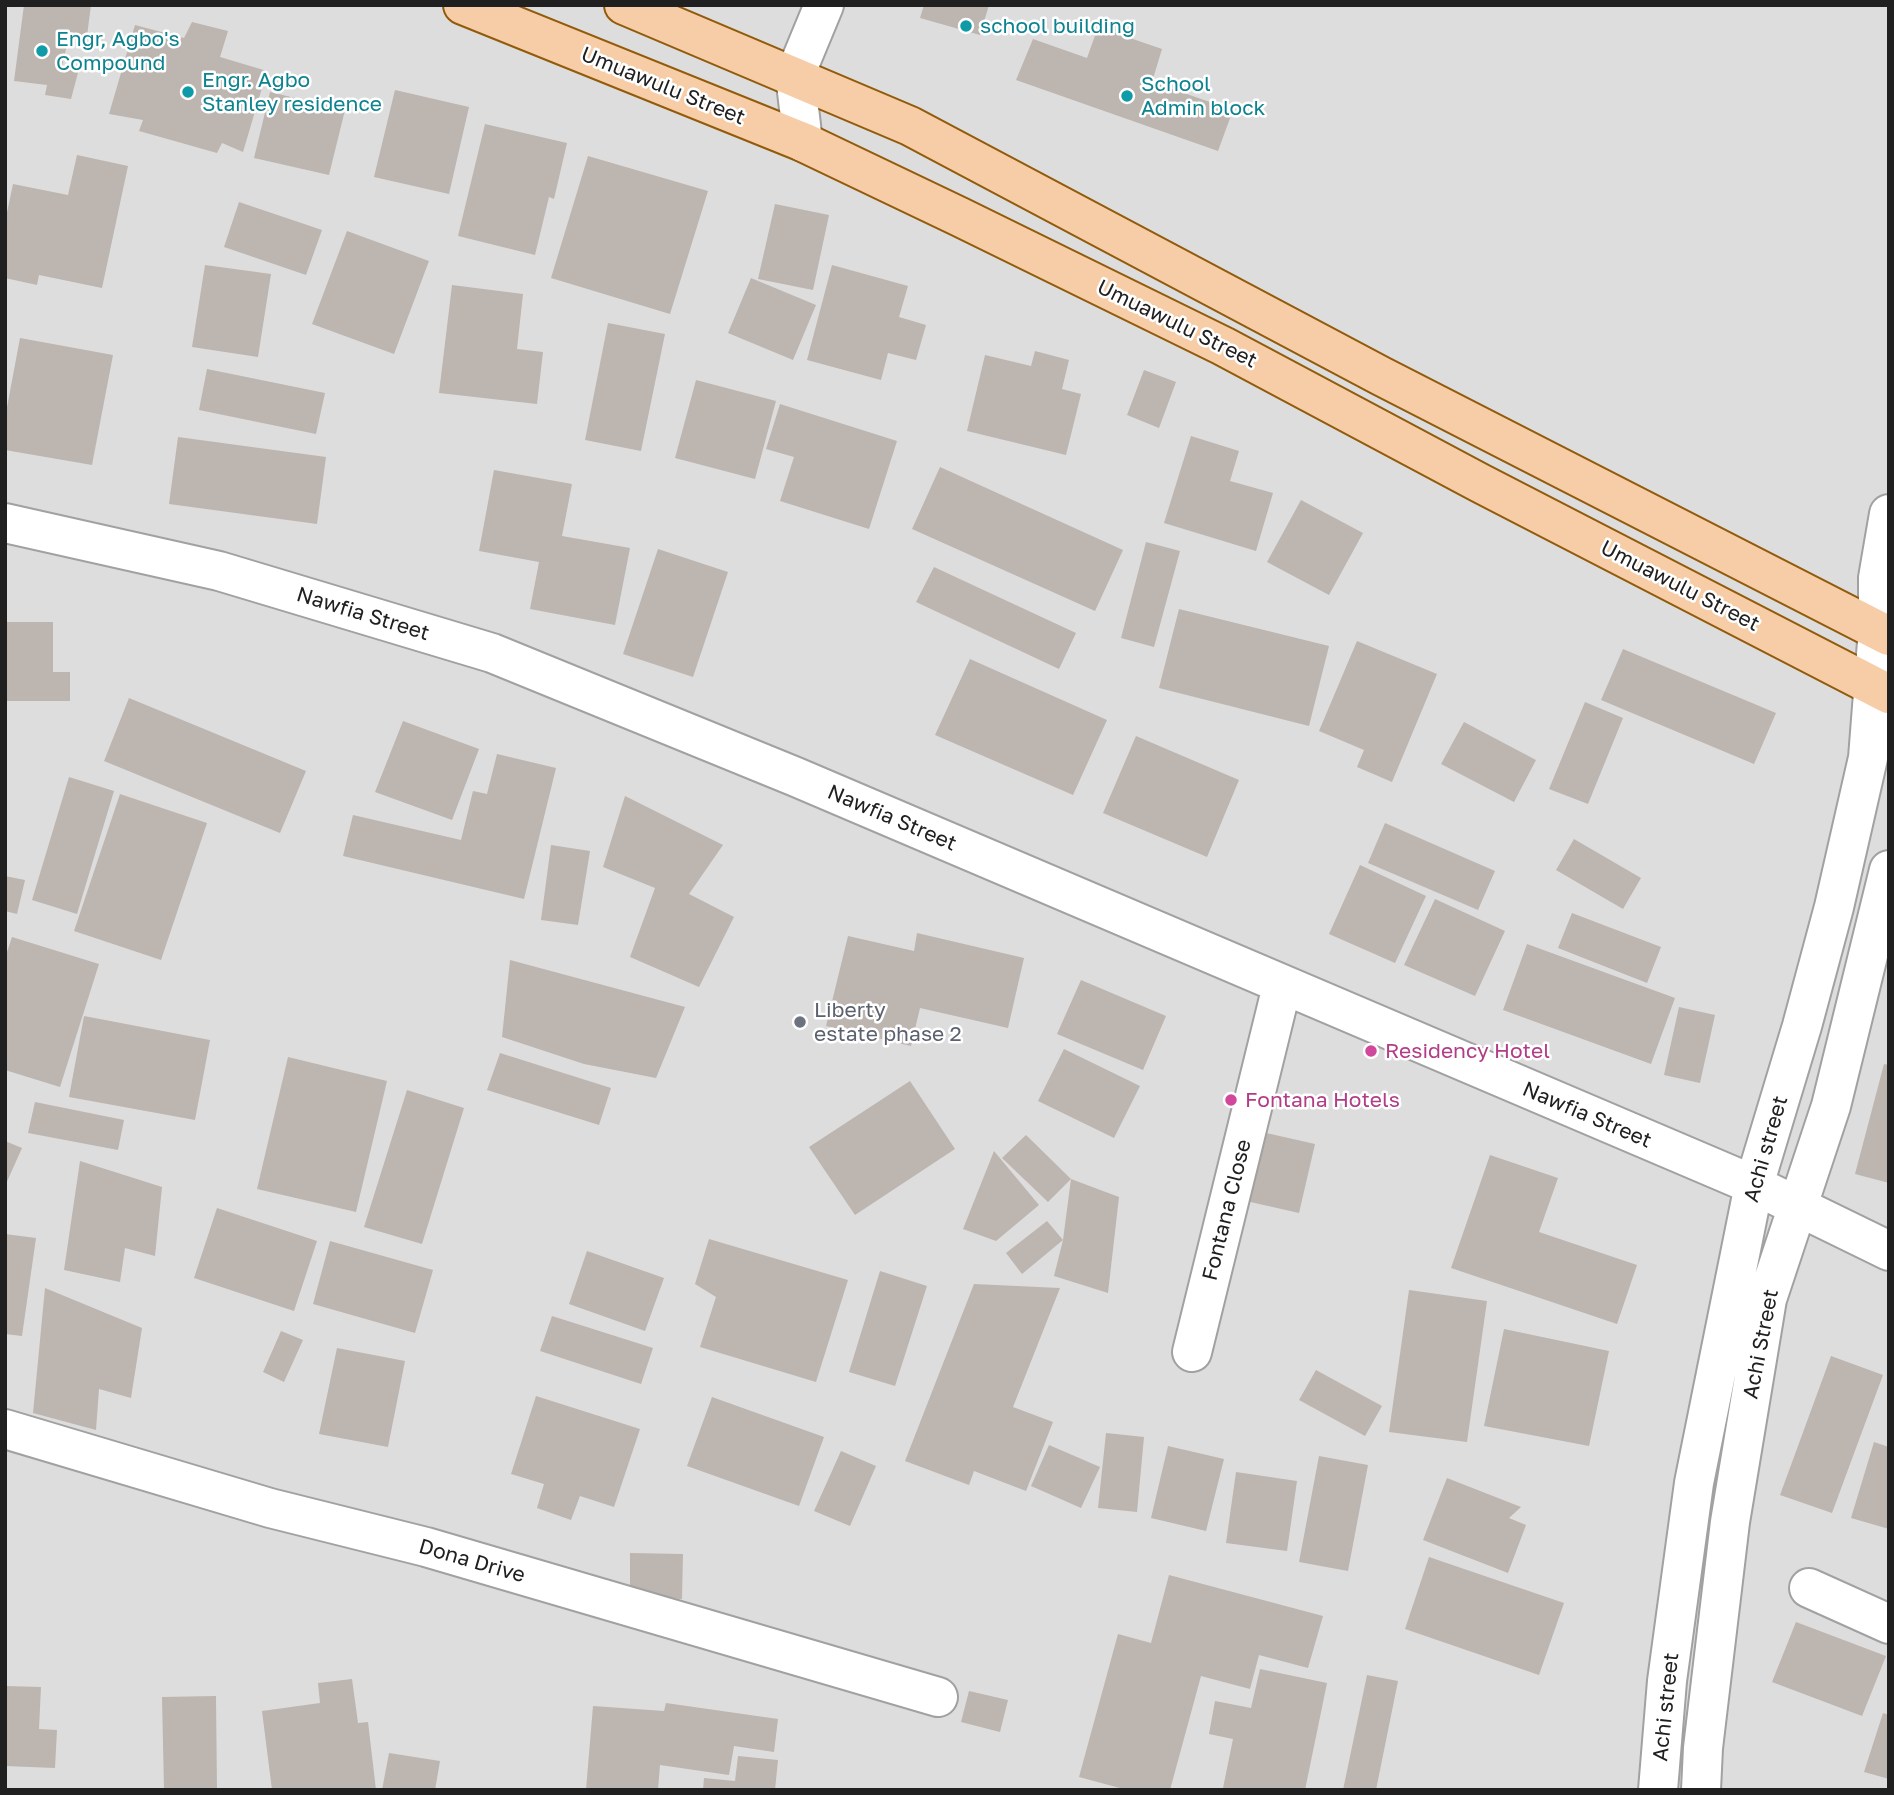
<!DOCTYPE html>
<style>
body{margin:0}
#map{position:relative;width:1894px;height:1795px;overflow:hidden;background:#f0ece7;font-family:"Golos Text",sans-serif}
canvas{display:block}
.frame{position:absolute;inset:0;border:7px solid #202020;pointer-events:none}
</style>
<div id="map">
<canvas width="1894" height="1795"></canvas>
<div class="frame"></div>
</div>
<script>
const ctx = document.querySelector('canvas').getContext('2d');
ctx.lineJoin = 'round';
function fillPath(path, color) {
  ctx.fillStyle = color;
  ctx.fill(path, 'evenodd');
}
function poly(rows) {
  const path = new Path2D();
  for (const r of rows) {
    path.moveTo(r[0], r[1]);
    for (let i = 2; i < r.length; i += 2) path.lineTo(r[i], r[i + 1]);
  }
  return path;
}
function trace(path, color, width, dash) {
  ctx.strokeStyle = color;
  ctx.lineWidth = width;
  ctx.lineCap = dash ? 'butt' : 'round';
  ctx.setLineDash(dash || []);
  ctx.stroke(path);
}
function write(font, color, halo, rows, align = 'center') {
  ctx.font = font + ' "Golos Text",sans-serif';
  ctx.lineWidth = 5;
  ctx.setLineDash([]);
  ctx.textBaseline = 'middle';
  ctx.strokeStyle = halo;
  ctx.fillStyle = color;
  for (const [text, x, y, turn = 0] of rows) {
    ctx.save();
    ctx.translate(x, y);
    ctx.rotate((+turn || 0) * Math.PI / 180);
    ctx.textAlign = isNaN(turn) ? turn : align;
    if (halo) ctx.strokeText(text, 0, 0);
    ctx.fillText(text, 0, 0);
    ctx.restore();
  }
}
fillPath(poly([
 [5,5,1889,5,1889,1790,5,1790]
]), '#dedddd');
fillPath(poly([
 [24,5,91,5,87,36,70,32,62,66,79,69,71,99,45,95,47,85,14,81],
 [924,5,989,5,980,35,920,18],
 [192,22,228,31,220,57,267,71,243,152,222,143,217,153,139,131,143,120,109,114,135,25,184,38],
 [1098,27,1162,49,1152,82,1233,110,1218,151,1016,80,1033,39,1087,58],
 [395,90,469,107,449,194,374,177],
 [270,92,345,110,329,175,254,158],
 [485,124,567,143,554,199,549,197,535,255,458,236],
 [77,155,128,166,102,288,39,275,37,285,5,278,5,222,13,184,68,195],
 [588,156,708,191,670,314,551,278],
 [239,202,322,230,306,275,224,247],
 [775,204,829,215,813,290,758,279],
 [347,231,429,261,394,354,312,324],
 [205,265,271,274,258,357,192,347],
 [832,265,908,286,899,317,926,325,916,360,888,353,881,380,807,360],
 [751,278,816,305,793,360,728,333],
 [452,285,523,294,517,349,543,352,537,404,439,393],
 [608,323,665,334,641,451,585,440],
 [20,338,113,355,92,465,5,450,5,418],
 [1035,351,1069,360,1062,389,1081,394,1066,455,967,431,985,355,1031,366],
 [207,369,325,393,316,434,199,410],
 [1144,370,1176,382,1159,428,1127,415],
 [696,380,776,401,755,479,675,458],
 [780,404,897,441,869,529,780,501,794,457,766,449],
 [1191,436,1239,451,1230,481,1273,493,1256,551,1164,523],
 [178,437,326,457,317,524,169,504],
 [940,467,1123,550,1095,611,912,529],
 [494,470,572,484,562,536,630,548,615,625,530,609,539,562,479,551],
 [1301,500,1363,533,1329,595,1267,562],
 [1146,542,1180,551,1154,647,1121,638],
 [658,549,728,572,693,677,623,654],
 [934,567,1076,633,1059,669,916,602],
 [1179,609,1329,646,1309,726,1159,688],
 [5,622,53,622,53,672,70,672,70,701,5,701],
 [1357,641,1437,674,1392,782,1357,767,1364,750,1319,731],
 [1623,649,1776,713,1754,764,1601,700],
 [970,659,1107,720,1073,795,935,735],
 [129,698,306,771,280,833,104,761],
 [1585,702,1623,718,1588,804,1549,789],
 [403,721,479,749,452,820,375,792],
 [1464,722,1536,760,1514,802,1441,764],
 [1136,736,1239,780,1207,857,1103,813],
 [497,754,556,768,524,899,343,856,353,815,461,840,473,791,487,794],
 [69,777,114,791,77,914,32,900],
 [120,794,207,823,161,960,74,931],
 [625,796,723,845,689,894,734,917,699,987,630,957,655,888,603,867],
 [1385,823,1495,871,1478,910,1368,863],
 [1574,839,1641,878,1623,909,1556,870],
 [551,845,590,851,578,925,541,920],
 [1360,865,1426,896,1395,963,1329,934],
 [5,876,25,880,17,914,5,911],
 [1435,899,1505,931,1475,996,1404,965],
 [1572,913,1661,947,1647,983,1558,948],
 [917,933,1024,958,1008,1028,920,1008,911,1046,826,1026,848,936,914,951],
 [12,937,99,964,60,1087,5,1070,5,958],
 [1527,944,1675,998,1651,1064,1503,1010],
 [510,960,685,1007,656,1078,584,1064,502,1037],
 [1081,980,1166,1016,1143,1070,1057,1034],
 [1679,1007,1715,1015,1700,1083,1664,1075],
 [84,1016,210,1040,195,1120,69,1097],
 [1064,1049,1140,1086,1114,1138,1038,1101],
 [500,1053,611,1088,599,1125,487,1090],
 [288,1057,387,1081,356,1212,257,1189],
 [1884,1064,1889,1065,1889,1183,1855,1174],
 [910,1081,955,1149,855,1215,809,1147],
 [407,1090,464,1108,422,1244,364,1227],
 [35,1102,124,1120,118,1150,28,1133],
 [1262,1132,1315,1144,1299,1213,1246,1201],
 [1026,1135,1071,1179,1048,1202,1002,1158],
 [5,1141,22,1148,5,1186],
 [994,1151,1039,1205,996,1241,963,1229],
 [1490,1155,1558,1178,1539,1232,1637,1265,1617,1324,1451,1268],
 [80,1161,162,1187,155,1256,125,1248,120,1282,64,1270],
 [1071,1179,1119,1197,1108,1293,1054,1276,1063,1240,1022,1274,1006,1253,1047,1221,1063,1240],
 [217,1208,317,1241,294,1311,194,1278],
 [5,1234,36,1238,22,1336,5,1334],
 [709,1239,848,1280,816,1382,700,1347,716,1297,695,1284],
 [330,1241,433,1270,415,1333,313,1304],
 [587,1251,664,1278,645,1331,569,1304],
 [880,1271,927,1286,895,1386,849,1372],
 [974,1284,1060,1288,1013,1407,1053,1422,1026,1491,974,1471,969,1485,905,1461],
 [45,1288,142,1328,131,1398,99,1389,96,1430,33,1413],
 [1409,1290,1487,1301,1467,1442,1389,1432],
 [552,1316,653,1348,641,1384,540,1351],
 [1504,1329,1609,1351,1589,1446,1484,1426],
 [281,1331,303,1340,284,1382,263,1372],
 [337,1348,405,1361,388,1447,319,1434],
 [1831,1356,1883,1375,1832,1513,1780,1495],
 [1316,1370,1382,1406,1365,1436,1299,1400],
 [536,1396,640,1429,614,1507,580,1496,571,1520,537,1508,544,1484,511,1474],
 [712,1397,824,1437,799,1506,687,1466],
 [1106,1433,1144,1437,1137,1512,1098,1508],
 [1874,1442,1889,1447,1889,1529,1851,1518],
 [1049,1445,1100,1467,1081,1508,1031,1486],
 [1168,1446,1224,1459,1206,1531,1151,1518],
 [841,1451,876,1466,850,1526,814,1511],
 [1319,1456,1368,1465,1348,1571,1299,1562],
 [1236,1472,1297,1481,1287,1551,1226,1543],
 [1447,1478,1521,1507,1509,1518,1526,1525,1508,1573,1423,1540],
 [630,1553,683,1554,682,1599,630,1597],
 [1429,1557,1564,1603,1539,1675,1405,1629],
 [1169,1575,1323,1616,1308,1668,1259,1655,1250,1689,1201,1676,1170,1790,1127,1790,1079,1777,1118,1634,1151,1643],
 [1796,1622,1886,1656,1862,1716,1772,1682],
 [1260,1669,1327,1683,1305,1790,1223,1788,1233,1739,1209,1734,1215,1701,1251,1708],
 [1367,1675,1398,1681,1376,1790,1343,1790],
 [352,1679,358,1723,368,1722,376,1790,272,1790,262,1711,320,1703,318,1683],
 [5,1686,41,1687,39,1729,57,1730,55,1768,5,1766],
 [969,1691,1008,1700,1000,1732,961,1722],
 [216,1696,217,1790,164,1790,162,1697],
 [666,1703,778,1719,774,1752,734,1746,729,1775,660,1765,658,1790,586,1790,593,1706,664,1711],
 [1883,1713,1889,1715,1889,1779,1864,1772],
 [389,1753,440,1761,435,1790,382,1790],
 [738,1756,778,1760,775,1790,703,1790,704,1778,735,1781]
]), '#bdb5b0');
const minor = poly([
 [803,142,795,75,824,5],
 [5,523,219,571,492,653,796,777,1754,1185,1889,1251],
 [1192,1352,1282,986],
 [5,1429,270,1508,426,1547,938,1697],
 [1809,1588,1889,1624],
 [1658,1790,1667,1681,1694,1483,1754,1185,1802,1026,1834,907,1868,758,1878,629,1878,578,1889,514],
 [1701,1790,1703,1748,1730,1522,1767,1299,1831,1106,1889,870]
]);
const major = poly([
 [463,5,803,142,960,217,1223,346,1480,483,1889,694],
 [624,5,910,126,1381,376,1889,636]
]);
trace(minor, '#a1a1a1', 42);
trace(major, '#915b0b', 42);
trace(minor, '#fff', 38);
trace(major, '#f6cda6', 38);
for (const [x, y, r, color] of [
 [966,26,7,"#0f9aa8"],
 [42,51,7,"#0f9aa8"],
 [188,92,7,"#0f9aa8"],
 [1127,96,7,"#0f9aa8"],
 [800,1022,7,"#6b7280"],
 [1371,1051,7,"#d1479c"],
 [1231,1100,7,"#d1479c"]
]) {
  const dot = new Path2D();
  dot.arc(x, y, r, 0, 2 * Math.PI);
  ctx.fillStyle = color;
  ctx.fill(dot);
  trace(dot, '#fff', 2.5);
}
write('21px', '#0d838f', '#fff', [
 ["school building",980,26],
 ["Engr, Agbo's",56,39],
 ["Compound",56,63],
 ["Engr. Agbo",202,80],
 ["Stanley residence",202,104],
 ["School",1141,84],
 ["Admin block",1141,108]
], 'left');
write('21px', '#202020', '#fff', [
 ["Umuawulu Street",663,86,22],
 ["Umuawulu Street",1177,324,26],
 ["Umuawulu Street",1680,586,27],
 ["Nawfia Street",363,614,17],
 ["Nawfia Street",892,818,23],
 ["Nawfia Street",1587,1115,23],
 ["Achi street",1766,1149,-74],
 ["Fontana Close",1227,1210,-76],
 ["Achi Street",1761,1344,-79],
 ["Dona Drive",472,1561,16],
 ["Achi street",1666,1707,-84]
]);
write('21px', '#5b616d', '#fff', [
 ["Liberty",814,1010],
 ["estate phase 2",814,1034]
], 'left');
write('21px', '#b23c85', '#fff', [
 ["Residency Hotel",1385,1051],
 ["Fontana Hotels",1245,1100]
], 'left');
</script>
